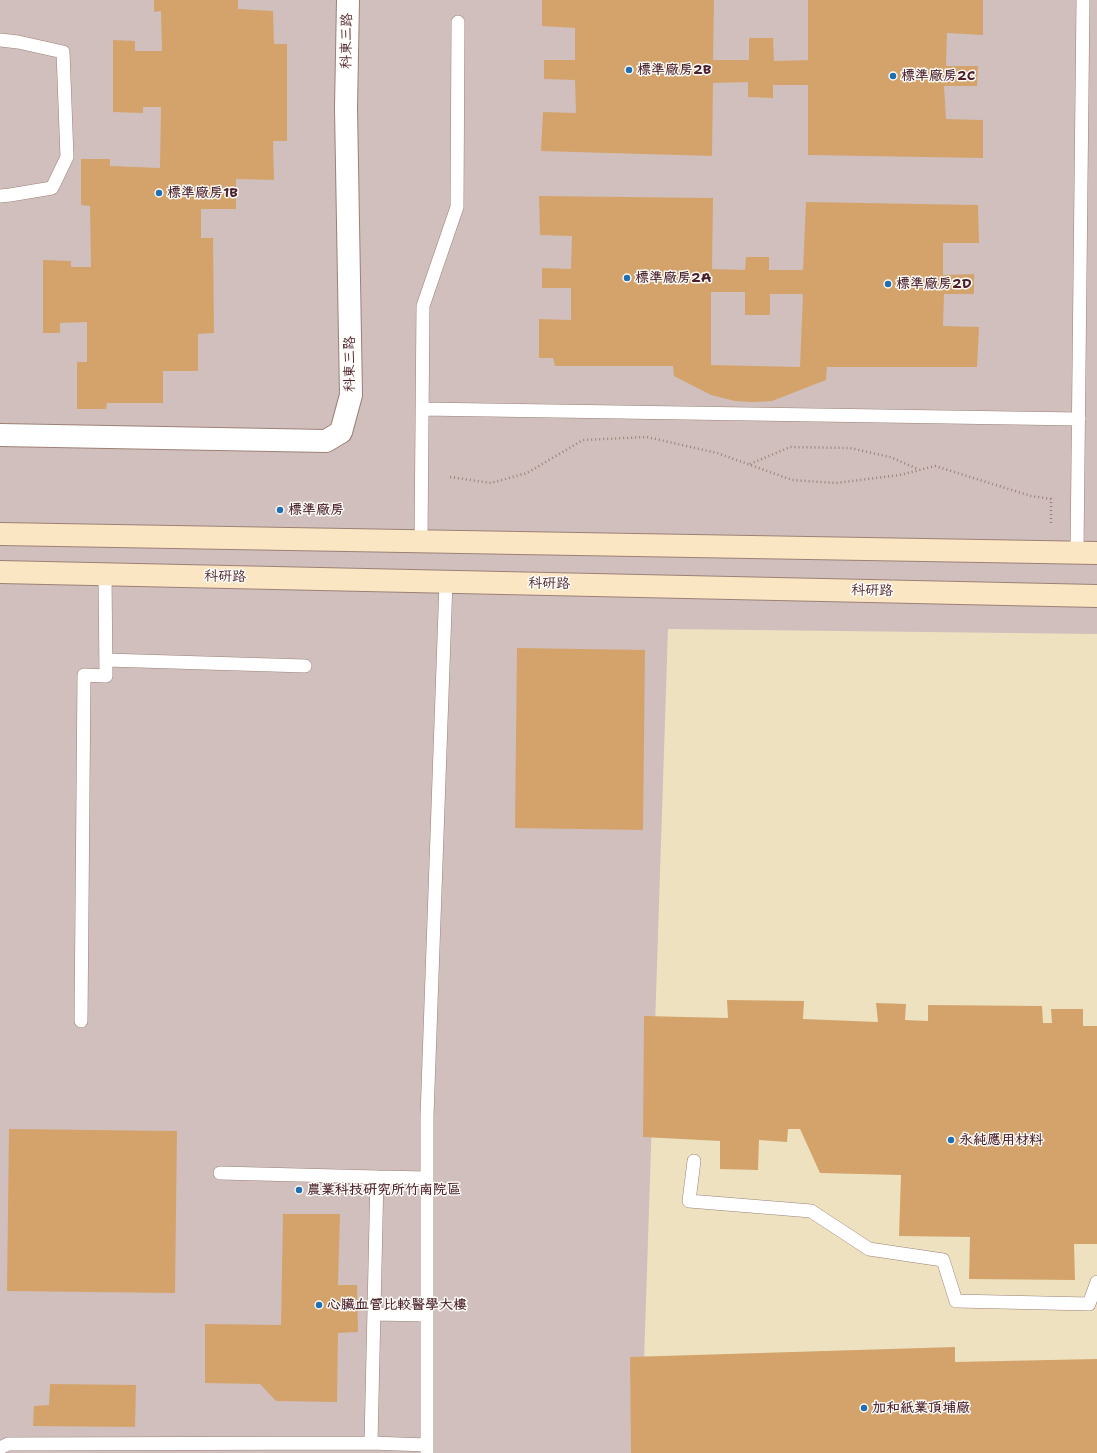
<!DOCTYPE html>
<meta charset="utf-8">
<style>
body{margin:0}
canvas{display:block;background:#ede1c0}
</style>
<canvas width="1097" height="1453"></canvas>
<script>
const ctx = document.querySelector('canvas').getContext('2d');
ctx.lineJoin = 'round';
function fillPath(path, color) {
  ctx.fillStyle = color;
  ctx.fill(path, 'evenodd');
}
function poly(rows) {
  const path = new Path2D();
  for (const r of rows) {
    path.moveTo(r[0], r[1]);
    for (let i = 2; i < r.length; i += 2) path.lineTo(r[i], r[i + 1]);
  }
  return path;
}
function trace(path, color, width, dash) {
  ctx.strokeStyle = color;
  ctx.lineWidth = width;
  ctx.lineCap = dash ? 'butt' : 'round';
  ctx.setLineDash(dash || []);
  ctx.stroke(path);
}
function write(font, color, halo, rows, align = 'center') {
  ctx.font = font + ' "Shantell Sans","LXGW WenKai TC",sans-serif';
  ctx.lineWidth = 3;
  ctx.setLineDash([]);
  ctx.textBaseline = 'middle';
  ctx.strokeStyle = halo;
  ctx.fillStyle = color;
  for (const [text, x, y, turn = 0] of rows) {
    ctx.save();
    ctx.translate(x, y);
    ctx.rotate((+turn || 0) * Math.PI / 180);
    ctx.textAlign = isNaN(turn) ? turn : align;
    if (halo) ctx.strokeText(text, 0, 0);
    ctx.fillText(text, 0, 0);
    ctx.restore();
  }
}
fillPath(poly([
 [0,0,1097,0,1097,634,668,629,641,1453,0,1453]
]), '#d1bfbd');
fillPath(poly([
 [154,0,238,0,238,9,273,11,274,44,287,44,287,141,273,141,274,180,236,179,236,209,201,209,201,238,213,238,214,333,198,334,198,371,163,371,163,403,107,403,106,409,77,409,77,362,87,362,87,322,60,323,60,333,43,333,43,260,71,261,71,267,91,267,90,206,81,205,81,159,110,159,110,166,160,168,161,107,143,107,143,113,113,112,113,40,135,41,135,51,162,51,161,11,154,12],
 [542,0,714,0,713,60,749,60,749,38,773,38,774,61,808,60,808,0,983,0,983,35,947,33,946,66,978,66,977,86,944,86,946,119,983,120,983,158,808,155,808,85,773,85,773,98,748,97,748,82,713,83,712,156,541,151,543,112,576,113,575,80,544,79,544,60,575,60,575,28,542,26],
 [539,196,713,198,712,269,745,270,746,257,769,257,769,270,803,270,806,202,978,205,979,243,943,243,943,275,974,274,974,294,944,294,943,326,979,327,977,367,827,367,826,380,772,401,753,402,735,401,711,395,674,376,673,366,555,366,553,358,539,358,539,319,571,320,571,288,542,288,542,268,571,269,572,236,540,235],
 [711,292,745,292,745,315,770,315,770,294,803,294,800,367,711,365],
 [517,648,645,650,643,830,515,828],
 [727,1000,804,1001,803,1019,878,1022,876,1003,906,1004,905,1020,928,1021,928,1005,1042,1006,1043,1023,1052,1023,1051,1009,1083,1009,1083,1026,1097,1026,1097,1244,1074,1244,1075,1280,969,1279,970,1237,899,1236,901,1175,820,1173,800,1129,788,1129,787,1142,759,1140,758,1170,720,1169,720,1141,643,1137,644,1016,728,1018],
 [9,1129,177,1131,175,1293,7,1291],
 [283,1214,340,1214,338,1285,357,1285,358,1332,338,1333,337,1402,276,1401,260,1384,205,1383,205,1324,281,1325],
 [955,1347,955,1362,1097,1359,1097,1453,631,1453,630,1357],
 [50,1384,136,1385,135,1427,33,1426,34,1406,49,1405]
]), '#d4a36b');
const lane = poly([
 [0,40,18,42,63,52,67,157,52,188,10,195,0,196],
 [422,409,1079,419],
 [421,541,423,306,457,207,458,22],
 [1077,552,1083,0],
 [106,660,305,666],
 [81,1021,84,675,106,676,105,575],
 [694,1161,689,1201,811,1211,869,1249,943,1260,956,1301,1089,1304,1097,1282],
 [377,1177,427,1178],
 [374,1314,427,1315],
 [371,1443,427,1445,427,1453],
 [427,1445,427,1116,446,582],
 [0,1448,8,1444,371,1443,377,1177,220,1173]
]);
const street = poly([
 [0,435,326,441,341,432,351,395,346,108,348,0]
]);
const secondary = poly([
 [0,534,1097,553],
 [0,572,1097,596]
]);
trace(lane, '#9c8076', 14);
trace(street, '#9c8076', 24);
trace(secondary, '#9c8076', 24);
trace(poly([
 [750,464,790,447,850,448,890,457,918,469],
 [450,477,491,483,527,473,583,440,647,437,717,453,792,480,836,483,900,475,935,466,1031,496,1051,499,1051,524]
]), '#9c8076', 2.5, [1, 3]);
trace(lane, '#fff', 13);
trace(street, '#fff', 22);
trace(secondary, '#fbe6c4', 22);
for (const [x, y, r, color] of [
 [629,70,4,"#1f6fb2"],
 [893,76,4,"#1f6fb2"],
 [159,193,4,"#1f6fb2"],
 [627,278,4,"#1f6fb2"],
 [888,284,4,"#1f6fb2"],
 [280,510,4,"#1f6fb2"],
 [951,1140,4,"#1f6fb2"],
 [299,1190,4,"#1f6fb2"],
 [319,1305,4,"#1f6fb2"],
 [864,1408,4,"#1f6fb2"]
]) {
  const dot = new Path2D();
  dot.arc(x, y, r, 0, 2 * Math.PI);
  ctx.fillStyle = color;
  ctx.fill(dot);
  trace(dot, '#fdfcf7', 1.5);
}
write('14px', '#4a1f2b', '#fdfcf7', [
 ["科東三路",347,41,-89],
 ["科東三路",350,364,-90],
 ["科研路",225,577,1],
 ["科研路",549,584,1],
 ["科研路",872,591,1]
]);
write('bold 14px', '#4a1f2b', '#fdfcf7', [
 ["標準廠房2B",637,70],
 ["標準廠房2C",901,76],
 ["標準廠房1B",167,193],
 ["標準廠房2A",635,278],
 ["標準廠房2D",896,284],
 ["標準廠房",288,510],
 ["永純應用材料",959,1140],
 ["農業科技研究所竹南院區",307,1190],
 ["心臟血管比較醫學大樓",327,1305],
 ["加和紙業頂埔廠",872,1408]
], 'left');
</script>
